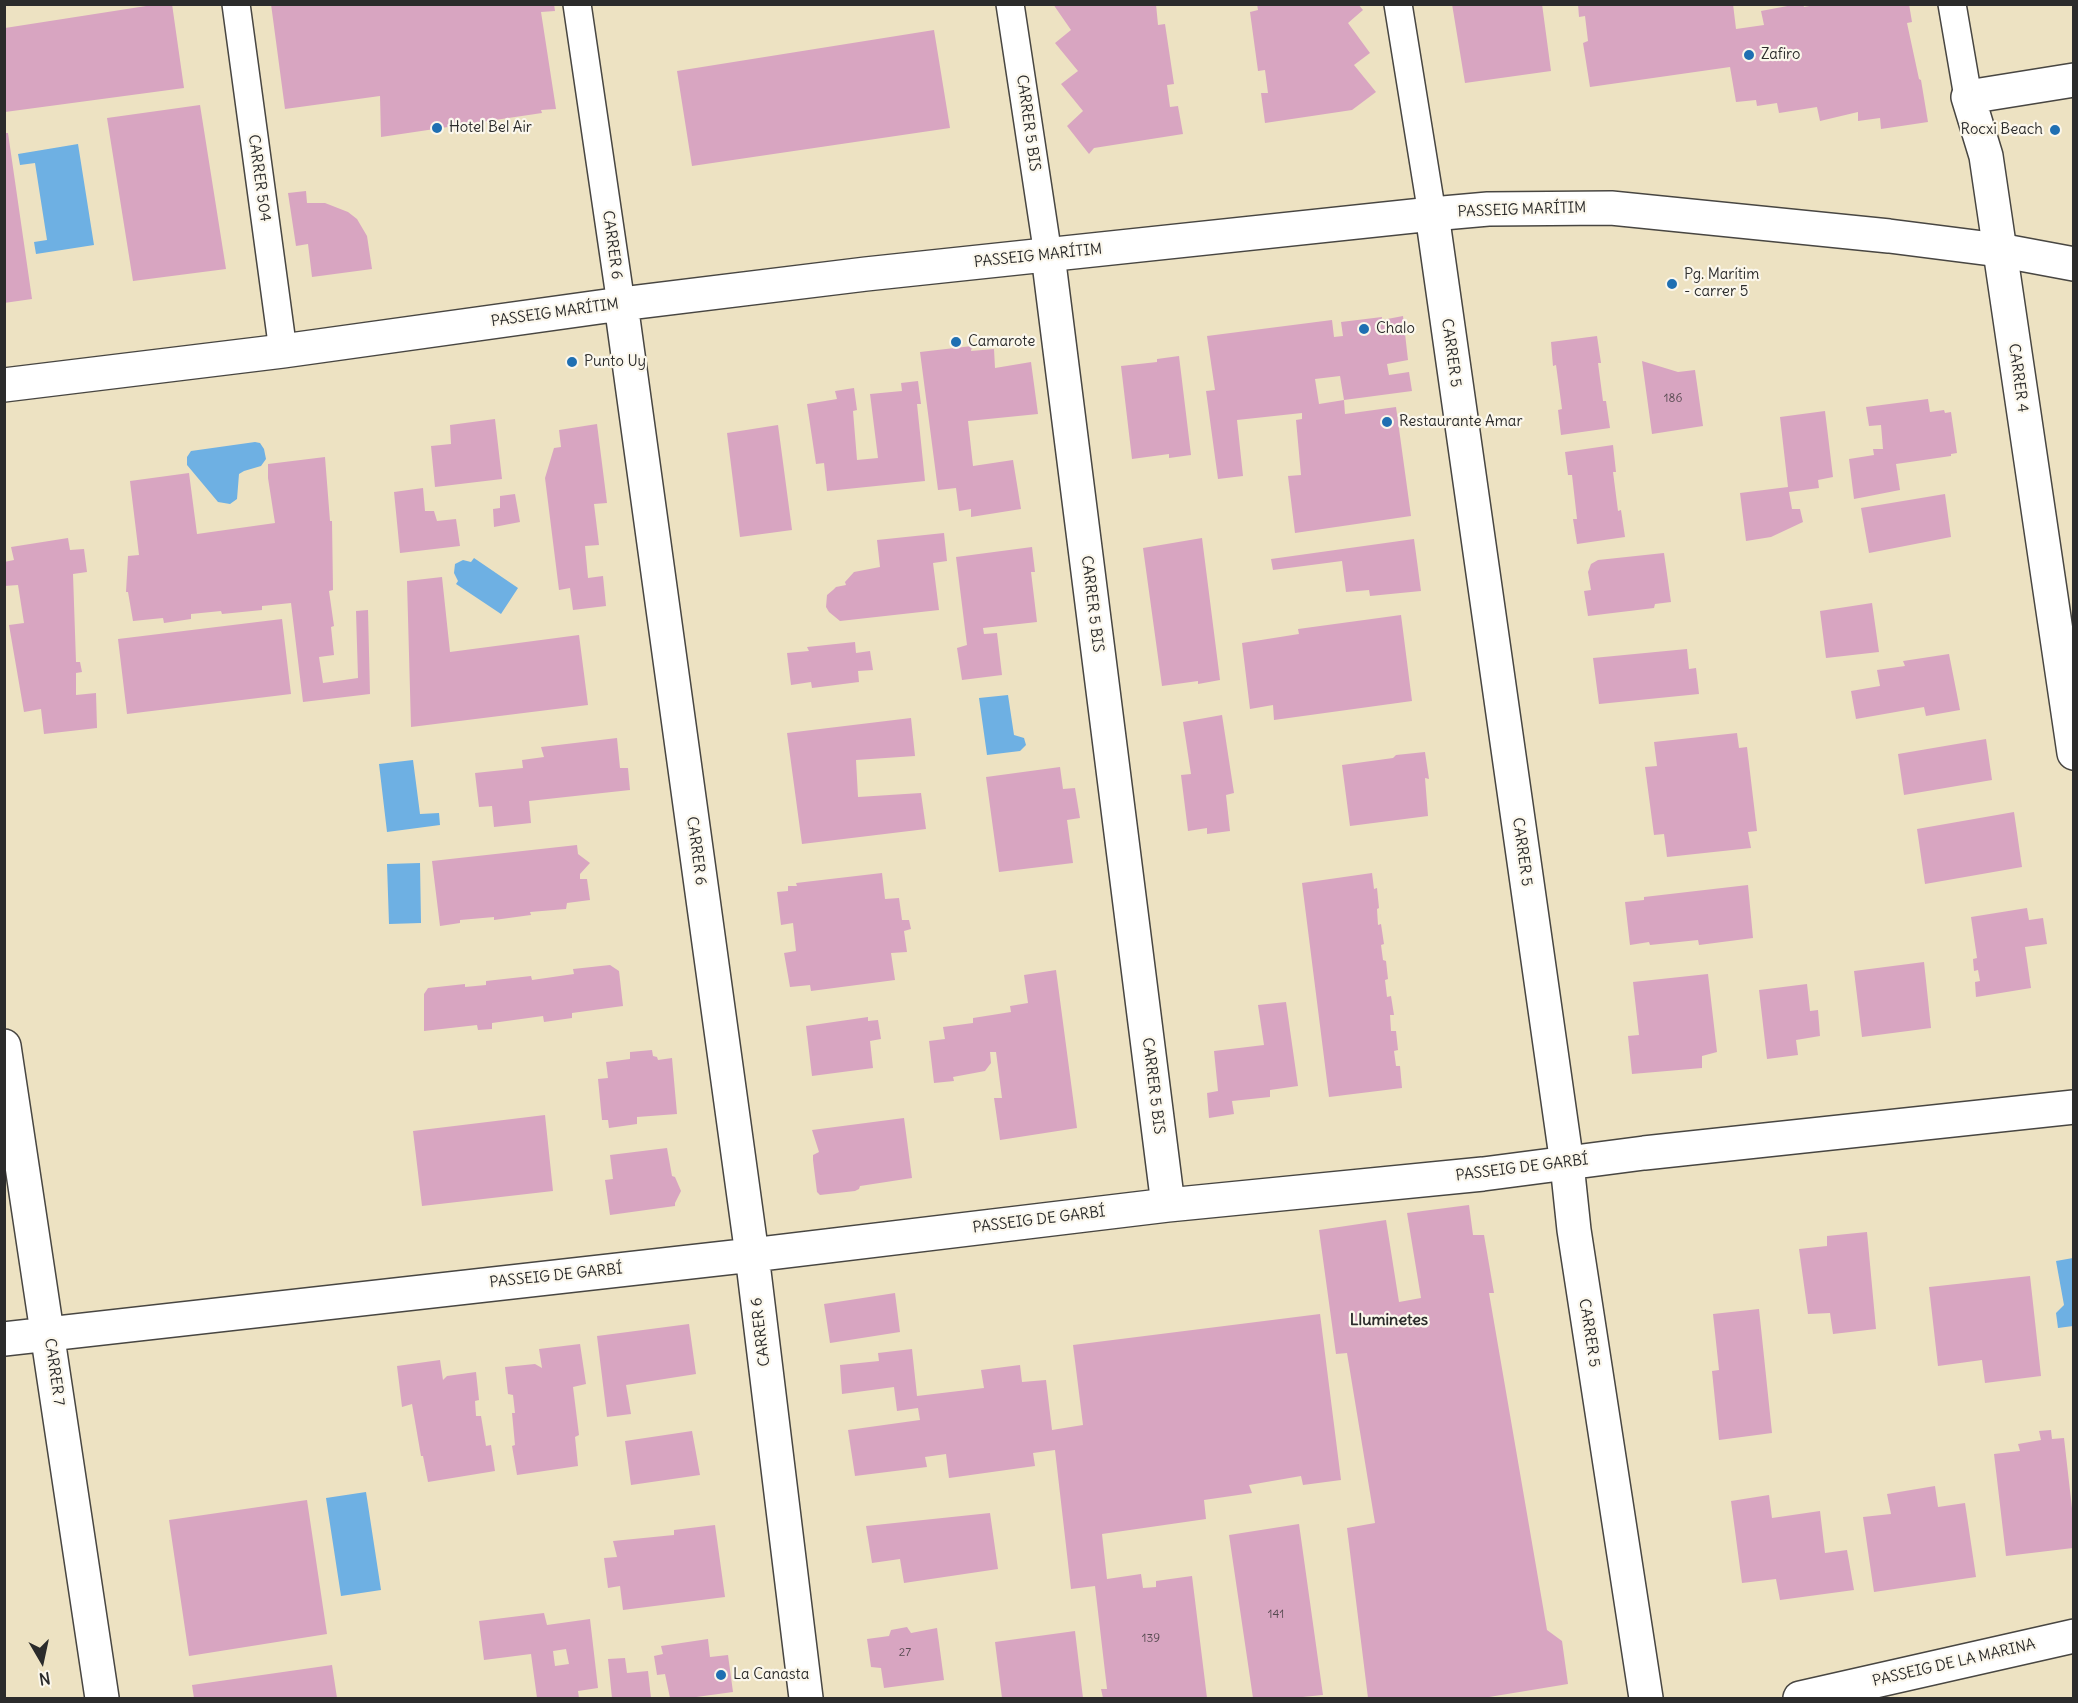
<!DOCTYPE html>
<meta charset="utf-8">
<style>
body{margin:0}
#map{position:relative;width:2078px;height:1703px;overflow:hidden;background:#ede2c2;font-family:Delius,sans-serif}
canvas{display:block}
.frame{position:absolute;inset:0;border:6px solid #2b2b2b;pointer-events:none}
.north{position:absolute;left:12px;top:1631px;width:60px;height:60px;-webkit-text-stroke:4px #fbf7ec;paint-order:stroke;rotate:171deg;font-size:16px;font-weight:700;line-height:24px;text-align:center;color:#2b2b2b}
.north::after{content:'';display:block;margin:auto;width:21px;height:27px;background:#2b2b2b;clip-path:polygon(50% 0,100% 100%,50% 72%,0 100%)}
</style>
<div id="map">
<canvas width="2078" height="1703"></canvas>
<div class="frame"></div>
<div class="north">N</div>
</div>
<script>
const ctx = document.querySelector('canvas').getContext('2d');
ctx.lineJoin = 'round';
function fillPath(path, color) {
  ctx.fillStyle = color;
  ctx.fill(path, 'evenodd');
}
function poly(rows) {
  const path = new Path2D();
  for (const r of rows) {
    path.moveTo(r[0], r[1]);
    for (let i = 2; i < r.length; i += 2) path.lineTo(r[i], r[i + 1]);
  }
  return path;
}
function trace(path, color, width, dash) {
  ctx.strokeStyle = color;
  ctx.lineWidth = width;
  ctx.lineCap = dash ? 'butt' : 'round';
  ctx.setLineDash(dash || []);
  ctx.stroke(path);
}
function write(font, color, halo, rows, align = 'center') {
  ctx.font = font + ' Delius,sans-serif';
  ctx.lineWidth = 4.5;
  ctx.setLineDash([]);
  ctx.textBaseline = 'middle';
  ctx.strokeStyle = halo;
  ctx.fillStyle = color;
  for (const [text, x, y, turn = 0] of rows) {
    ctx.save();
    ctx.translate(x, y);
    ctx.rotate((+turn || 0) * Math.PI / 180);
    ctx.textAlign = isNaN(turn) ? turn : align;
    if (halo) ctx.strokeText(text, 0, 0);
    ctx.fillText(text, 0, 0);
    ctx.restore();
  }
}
fillPath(poly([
 [78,144,94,245,36,254,34,242,47,240,35,163,20,165,18,154],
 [255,442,260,443,264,449,266,459,261,466,244,471,239,474,237,499,230,504,218,502,187,465,187,457,191,451],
 [474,558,518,588,501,614,456,584,458,581,454,573,455,564,463,560,471,562],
 [1008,695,1014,735,1024,738,1026,745,1020,751,987,755,979,698],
 [413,760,420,814,439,813,440,825,387,832,379,764],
 [420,863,421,923,389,924,387,864],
 [2073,1258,2073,1326,2058,1328,2056,1313,2064,1305,2056,1261],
 [366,1492,381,1590,341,1596,326,1498]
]), '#6eb0e3');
fillPath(poly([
 [159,4,172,4,184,88,5,112,5,28],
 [271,4,554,4,555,11,541,12,556,109,541,110,542,113,381,137,380,96,285,109],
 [1053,4,1156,4,1158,25,1165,24,1174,84,1167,85,1170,107,1178,106,1183,134,1094,148,1089,154,1067,126,1083,111,1061,84,1078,71,1055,43,1071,30],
 [1257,4,1358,4,1363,10,1348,23,1370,53,1354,65,1376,92,1352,110,1265,123,1261,93,1268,93,1265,70,1258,71,1250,12,1258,10],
 [1452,4,1542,4,1551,71,1465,83],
 [1578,4,1733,4,1736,29,1764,25,1761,11,1798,4,1803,4,1804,7,1820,4,1909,4,1912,22,1907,23,1919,79,1921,80,1928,122,1881,129,1880,118,1858,121,1858,112,1820,121,1817,107,1779,113,1777,103,1757,106,1756,100,1736,102,1730,67,1590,87,1583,43,1588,41,1585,16,1579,17],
 [934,30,950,128,692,166,677,71],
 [200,105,226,269,133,281,107,118],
 [4,133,8,133,32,299,4,303],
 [306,191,307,203,325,203,348,212,357,219,367,236,372,269,312,277,308,244,296,246,288,193],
 [1403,316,1408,360,1387,364,1389,375,1409,372,1412,391,1344,400,1340,376,1315,379,1319,404,1344,400,1345,414,1396,407,1411,516,1295,533,1288,476,1301,475,1296,420,1302,419,1302,413,1237,420,1243,476,1218,479,1206,391,1215,390,1207,336,1332,320,1334,337,1343,336,1341,322,1382,317,1382,320],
 [1597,336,1601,363,1598,363,1603,401,1606,401,1610,428,1561,435,1558,410,1562,409,1556,365,1553,366,1551,342],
 [972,346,971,351,994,349,995,368,1031,362,1038,414,968,421,973,466,1013,460,1021,509,971,517,971,509,959,511,956,488,938,490,920,352],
 [1179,356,1191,455,1169,458,1169,454,1132,459,1121,366,1157,362,1157,359],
 [1642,361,1678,372,1695,370,1703,426,1652,434],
 [918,381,921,404,917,404,925,481,827,491,824,463,816,464,807,404,837,399,835,391,854,388,857,410,853,411,857,460,878,458,870,394,902,391,901,383],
 [1928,399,1930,412,1944,410,1945,413,1951,412,1957,453,1951,454,1951,456,1896,464,1900,490,1854,499,1849,459,1874,455,1873,449,1883,449,1881,425,1869,426,1866,407],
 [1825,411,1833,477,1818,480,1819,488,1789,492,1792,509,1800,509,1803,522,1771,537,1746,541,1740,493,1788,487,1780,417],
 [495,419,502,479,435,487,431,446,451,444,450,425],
 [597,424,607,503,594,504,599,545,585,546,588,578,603,576,606,606,573,610,570,588,559,590,545,478,554,448,561,447,559,430],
 [778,425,792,530,740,537,727,433],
 [1613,445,1616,472,1613,472,1618,511,1621,510,1625,537,1577,544,1573,519,1577,519,1572,475,1568,475,1565,452],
 [325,457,330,521,332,521,333,590,329,591,334,626,331,627,334,655,319,657,323,683,358,678,356,611,368,610,370,694,303,702,291,603,262,606,262,610,222,614,221,611,191,614,191,619,164,623,163,618,133,621,128,592,126,592,128,556,139,555,130,481,189,473,197,534,275,523,268,478,268,464],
 [423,488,425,511,434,511,437,521,456,519,460,546,400,553,394,492],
 [515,494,520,522,494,527,493,509,500,508,500,496],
 [1945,494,1951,537,1869,553,1861,508],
 [944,533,947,561,933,563,939,610,840,621,829,612,826,607,827,595,833,590,836,587,846,585,845,582,854,572,880,567,877,540],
 [68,538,70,550,84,549,87,572,73,574,76,662,80,662,82,672,76,673,76,695,96,693,97,728,44,734,41,709,24,712,9,625,24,623,18,585,4,586,4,562,14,560,11,547],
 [1202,538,1220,680,1198,684,1198,681,1162,686,1143,548],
 [1414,539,1421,591,1370,596,1369,590,1346,592,1342,561,1273,570,1271,559],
 [1032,547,1035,572,1031,572,1037,622,983,628,984,634,997,633,1002,675,962,680,957,648,967,645,956,557],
 [1664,553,1671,602,1655,604,1654,608,1588,616,1584,591,1591,590,1588,572,1591,564,1598,560],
 [442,577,450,652,579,635,588,705,411,727,407,581],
 [1872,603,1879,652,1826,658,1820,611],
 [1401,615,1412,701,1274,720,1273,705,1250,709,1242,643,1299,634,1298,629],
 [282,619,291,694,127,714,118,639],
 [855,642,856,653,870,651,873,670,858,671,859,682,812,688,811,682,791,685,787,653,809,651,807,647],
 [1687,649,1689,669,1696,668,1699,694,1599,704,1593,658],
 [1949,654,1960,710,1926,716,1924,707,1856,719,1851,691,1880,686,1877,670,1905,666,1903,661],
 [1222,715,1234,793,1226,795,1230,831,1207,834,1207,828,1188,831,1181,775,1191,774,1183,722],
 [911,718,915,756,856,760,858,797,921,793,926,829,802,844,787,733],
 [1737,733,1739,748,1747,747,1757,831,1748,832,1751,848,1667,857,1664,834,1654,835,1645,767,1657,766,1654,742],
 [617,738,620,768,628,768,630,790,529,801,531,823,494,827,492,806,479,807,475,773,523,768,522,760,544,757,541,747],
 [1986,739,1992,780,1904,795,1898,754],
 [1425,752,1429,779,1425,778,1428,816,1350,826,1342,765,1393,758,1396,755],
 [1060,767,1063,789,1075,788,1080,818,1067,820,1073,863,999,872,986,777],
 [2014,812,2022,867,1925,884,1917,829],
 [577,845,578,854,590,863,580,874,580,879,587,879,590,900,567,903,566,909,530,912,531,915,494,920,494,917,460,920,460,923,440,926,432,861],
 [882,873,885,899,899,898,902,920,909,920,911,929,904,931,907,952,891,953,895,980,811,991,810,985,790,987,784,953,796,951,793,923,781,925,777,892,788,891,788,886,797,886,796,883],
 [1372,873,1374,889,1377,888,1379,908,1377,909,1378,925,1381,924,1384,944,1381,945,1383,960,1386,961,1388,979,1385,980,1387,997,1391,996,1394,1015,1390,1015,1391,1031,1396,1031,1398,1050,1394,1051,1396,1066,1400,1066,1402,1088,1329,1097,1302,883],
 [1748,885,1753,938,1699,945,1698,940,1650,945,1649,942,1630,945,1625,902,1644,900,1644,897],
 [2027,908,2029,920,2043,918,2047,944,2025,947,2031,988,1976,997,1975,982,1980,981,1978,970,1974,971,1973,959,1977,958,1971,917],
 [1924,962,1931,1028,1862,1037,1854,971],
 [610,965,619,971,623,1006,572,1013,572,1018,544,1022,543,1016,492,1023,492,1029,478,1030,477,1025,424,1031,424,994,428,988,465,984,465,987,486,985,486,981,531,976,532,980,574,974,573,969],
 [1056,970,1077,1128,1000,1140,994,1098,1002,1098,996,1052,990,1052,991,1063,985,1071,953,1077,954,1081,934,1083,929,1041,945,1039,943,1027,973,1023,973,1018,1011,1012,1010,1006,1028,1003,1024,975],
 [1708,974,1717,1052,1702,1056,1702,1068,1632,1074,1628,1036,1639,1035,1633,982],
 [1807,984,1810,1011,1818,1010,1820,1036,1796,1040,1798,1055,1767,1059,1759,990],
 [1286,1002,1298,1086,1270,1090,1270,1097,1232,1101,1234,1114,1209,1118,1207,1093,1218,1091,1214,1051,1264,1045,1258,1005],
 [868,1017,868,1021,878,1020,881,1039,870,1041,873,1068,812,1076,806,1026],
 [652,1050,653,1056,657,1057,658,1060,672,1058,677,1114,637,1117,637,1124,609,1128,608,1120,602,1120,598,1079,608,1078,606,1062,630,1059,630,1052],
 [545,1115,553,1191,422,1206,413,1131],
 [904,1118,912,1178,860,1186,859,1189,855,1191,820,1195,817,1192,813,1160,813,1155,819,1152,812,1130],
 [667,1148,672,1176,675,1177,681,1191,675,1203,675,1206,610,1215,605,1180,613,1179,610,1155],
 [1469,1205,1473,1235,1484,1235,1494,1293,1489,1293,1547,1630,1562,1641,1568,1684,1483,1698,1368,1698,1347,1528,1375,1523,1347,1353,1336,1354,1319,1230,1386,1220,1399,1302,1421,1298,1407,1213],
 [1867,1232,1876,1329,1833,1334,1830,1313,1808,1314,1799,1249,1827,1246,1827,1236],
 [2030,1276,2041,1376,1985,1383,1982,1360,1938,1366,1929,1287],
 [895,1293,900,1332,830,1343,824,1304],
 [1759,1309,1772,1433,1719,1440,1712,1371,1719,1370,1713,1314],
 [1320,1314,1341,1480,1303,1485,1301,1476,1249,1485,1252,1493,1204,1500,1206,1519,1102,1534,1107,1579,1141,1574,1143,1588,1156,1587,1156,1581,1192,1576,1207,1698,1103,1698,1101,1689,1107,1689,1095,1586,1071,1589,1055,1450,1033,1453,1035,1466,949,1478,946,1454,925,1457,927,1467,855,1476,848,1430,920,1420,918,1408,897,1411,894,1387,842,1394,840,1365,879,1361,878,1353,912,1349,917,1396,984,1388,981,1370,1020,1365,1022,1382,1046,1380,1052,1430,1083,1425,1073,1345],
 [689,1324,696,1374,626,1385,631,1414,607,1417,597,1336],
 [580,1344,586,1384,573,1387,579,1435,575,1437,578,1466,517,1475,512,1446,515,1445,512,1413,515,1413,513,1395,508,1394,505,1367,535,1364,542,1368,539,1349],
 [440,1360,443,1380,447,1376,476,1372,479,1400,475,1401,476,1416,481,1416,486,1446,491,1445,495,1471,428,1482,423,1456,421,1456,412,1404,402,1407,397,1366],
 [2051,1430,2052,1439,2064,1438,2073,1517,2073,1548,2006,1556,1994,1454,2020,1451,2018,1444,2041,1440,2039,1431],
 [692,1431,700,1475,631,1485,625,1441],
 [1935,1486,1938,1507,1965,1503,1976,1577,1874,1592,1863,1517,1891,1514,1887,1494],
 [1769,1495,1772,1518,1820,1511,1825,1553,1847,1550,1854,1590,1780,1600,1776,1579,1742,1583,1731,1501],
 [307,1500,327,1634,189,1656,169,1520],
 [990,1513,998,1569,904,1583,900,1559,872,1563,866,1526],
 [1299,1524,1323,1695,1292,1698,1253,1698,1229,1535],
 [715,1525,725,1597,623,1610,620,1586,608,1588,604,1558,617,1557,613,1541,674,1535,674,1530],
 [544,1613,547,1625,590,1619,598,1688,578,1691,579,1698,537,1698,531,1654,484,1660,479,1621],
 [566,1649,569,1664,555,1666,553,1651],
 [907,1627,911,1633,937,1628,944,1680,884,1688,881,1668,871,1667,867,1639,889,1636,891,1630],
 [1075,1631,1083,1698,1002,1698,995,1642],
 [708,1639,710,1657,728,1655,733,1692,689,1698,670,1698,665,1674,657,1675,654,1656,663,1654,661,1646],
 [625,1658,627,1673,648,1671,651,1698,612,1698,608,1659],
 [332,1665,337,1698,194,1698,192,1685]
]), '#d8a5c1');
const pedestrian = poly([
 [236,4,283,351],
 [577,4,621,304],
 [1010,4,1048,255],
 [1398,4,1432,214],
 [1952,4,1968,97]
]);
const minor = poly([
 [2074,80,1968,97,1986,156,2074,753],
 [1048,255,1168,1205],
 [621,304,752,1255,806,1698],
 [4,385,283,351,621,304,866,274,1432,214,1567,1164,1574,1230,1646,1698],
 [4,1046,102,1698],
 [4,1339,752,1255,1168,1205,1483,1174,1644,1153,2074,1107],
 [1800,1698,2074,1636]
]);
const tertiary = poly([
 [1432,214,1488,209,1611,208,1889,236,1999,250,2074,264]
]);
trace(pedestrian, '#484642', 30);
trace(minor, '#484642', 36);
trace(tertiary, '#484642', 36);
trace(pedestrian, '#fff', 27);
trace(minor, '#fff', 33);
trace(tertiary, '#fff', 33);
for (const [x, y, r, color] of [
 [1749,55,6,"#1f6fb2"],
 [437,128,6,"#1f6fb2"],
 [2055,130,6,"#1f6fb2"],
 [1672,284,6,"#1f6fb2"],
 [1364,329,6,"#1f6fb2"],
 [956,342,6,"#1f6fb2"],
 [572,362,6,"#1f6fb2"],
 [1387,422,6,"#1f6fb2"],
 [721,1675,6,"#1f6fb2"]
]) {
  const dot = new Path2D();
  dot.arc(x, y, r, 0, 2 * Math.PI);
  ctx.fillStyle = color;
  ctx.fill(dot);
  trace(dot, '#fbf7ec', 2);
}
write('12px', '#564a50', null, [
 ["186",1673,399],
 ["141",1276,1615],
 ["139",1151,1639],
 ["27",905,1653]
]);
write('15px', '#2b2b2b', '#fbf7ec', [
 ["Zafiro",1761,55],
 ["Hotel Bel Air",449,128],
 ["Rocxi Beach",2043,130,"right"],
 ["Pg. Marítim",1684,275],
 ["- carrer 5",1684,292],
 ["Chalo",1376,329],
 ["Camarote",968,342],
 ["Punto Uy",584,362],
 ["Restaurante Amar",1399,422],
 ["La Canasta",733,1675]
], 'left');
write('15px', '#2b2b2b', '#fbf7ec', [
 ["CARRER 5 BIS",1028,123,82],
 ["CARRER 504",259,178,82],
 ["PASSEIG MARÍTIM",1522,210,-2],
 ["CARRER 6",612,245,82],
 ["PASSEIG MARÍTIM",1038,256,-6],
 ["PASSEIG MARÍTIM",555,313,-8],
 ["CARRER 5",1451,353,82],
 ["CARRER 4",2018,378,82],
 ["CARRER 5 BIS",1092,604,83],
 ["CARRER 6",696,851,82],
 ["CARRER 5",1522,852,82],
 ["CARRER 5 BIS",1153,1086,83],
 ["PASSEIG DE GARBÍ",1522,1168,-7],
 ["PASSEIG DE GARBÍ",1039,1220,-7],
 ["PASSEIG DE GARBÍ",556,1276,-6],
 ["CARRER 6",761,1332,-97],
 ["CARRER 5",1589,1333,81],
 ["CARRER 7",54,1372,82],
 ["PASSEIG DE LA MARINA",1954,1663,-13]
]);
write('bold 16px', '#2b2b2b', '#fbf7ec', [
 ["Lluminetes",1389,1320]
]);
</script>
